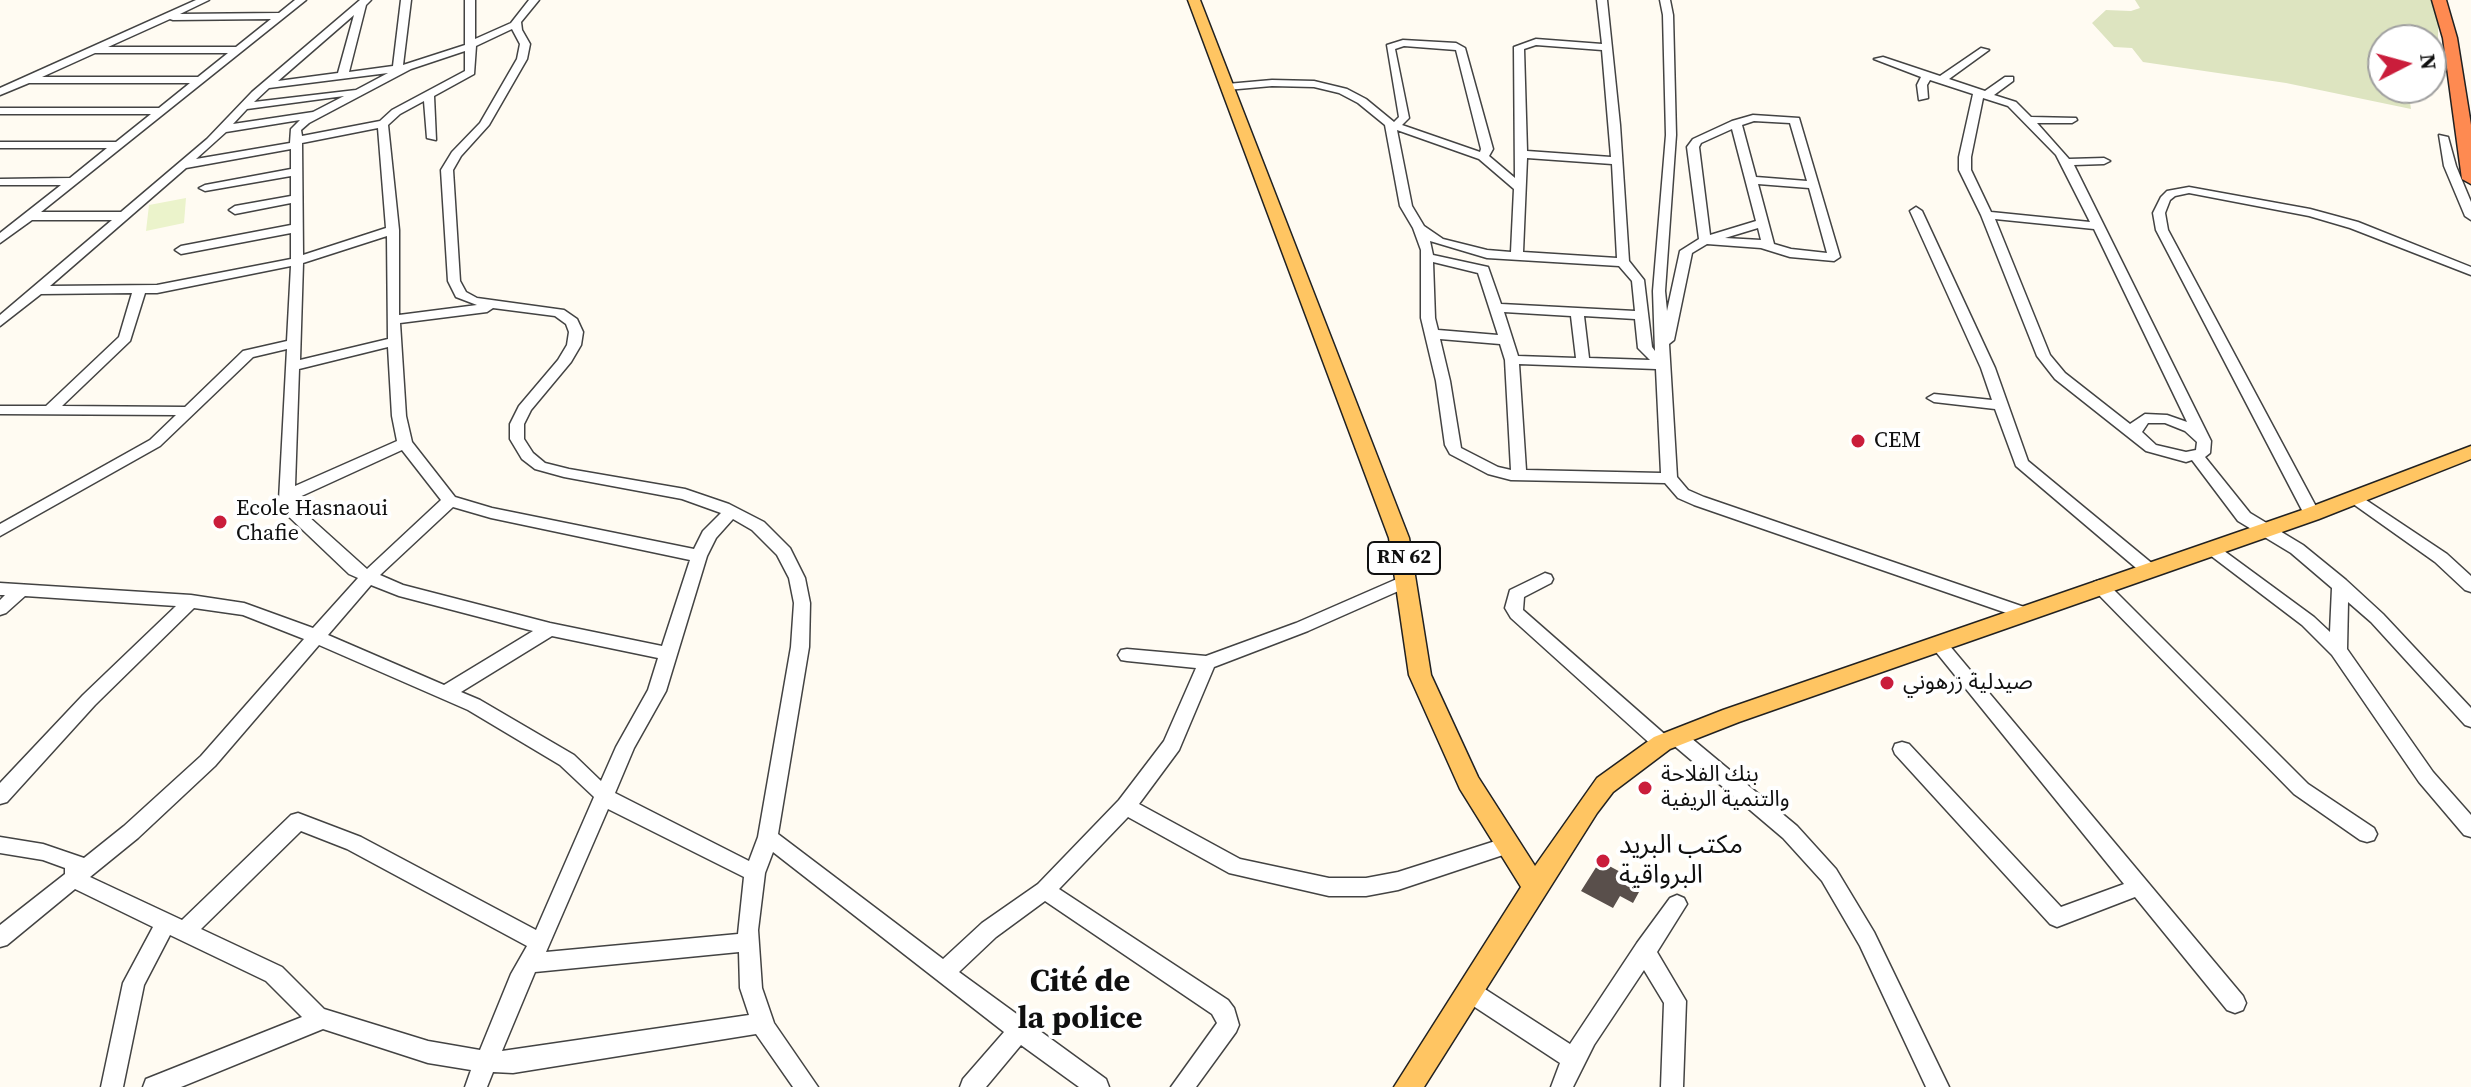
<!DOCTYPE html>
<meta charset="utf-8">
<style>
body{margin:0}
#map{position:relative;width:2471px;height:1087px;overflow:hidden;background:#fffbf2;font-family:"Source Serif 4",serif}
canvas{display:block}
.north{position:absolute;left:2367px;top:24px;width:80px;height:80px;box-sizing:border-box;background:#fff;border:2px solid #9f9f9f;border-radius:50%;rotate:84deg;font-size:22px;font-weight:700;line-height:32px;text-align:center;color:#101010}
.north::after{content:'';display:block;margin:auto;width:28px;height:36px;background:#ca1d3b;clip-path:polygon(50% 0,100% 100%,50% 72%,0 100%)}
</style>
<div id="map">
<canvas width="2471" height="1087"></canvas>
<div class="north">N</div>
</div>
<script>
const ctx = document.querySelector('canvas').getContext('2d');
ctx.lineJoin = 'round';
function fillPath(path, color) {
  ctx.fillStyle = color;
  ctx.fill(path, 'evenodd');
}
function poly(rows) {
  const path = new Path2D();
  for (const r of rows) {
    path.moveTo(r[0], r[1]);
    for (let i = 2; i < r.length; i += 2) path.lineTo(r[i], r[i + 1]);
  }
  return path;
}
function trace(path, color, width, dash) {
  ctx.strokeStyle = color;
  ctx.lineWidth = width;
  ctx.lineCap = dash ? 'butt' : 'round';
  ctx.setLineDash(dash || []);
  ctx.stroke(path);
}
function write(font, color, halo, rows, align = 'center') {
  ctx.font = font + ' "Source Serif 4","Noto Sans Arabic",serif';
  ctx.lineWidth = 8;
  ctx.setLineDash([]);
  ctx.textBaseline = 'middle';
  ctx.strokeStyle = halo;
  ctx.fillStyle = color;
  for (const [text, x, y, turn = 0] of rows) {
    ctx.save();
    ctx.translate(x, y);
    ctx.rotate((+turn || 0) * Math.PI / 180);
    ctx.textAlign = isNaN(turn) ? turn : align;
    if (halo) ctx.strokeText(text, 0, 0);
    ctx.fillText(text, 0, 0);
    ctx.restore();
  }
}
fillPath(poly([
 [2135,0,2431,0,2438,14,2438,77,2431,75,2431,40,2383,40,2383,88,2408,88,2411,109,2286,83,2143,62,2132,48,2114,47,2092,23,2106,10,2131,11,2140,8]
]), '#dde4c0');
fillPath(poly([
 [186,198,184,223,146,231,149,205]
]), '#ebf3cb');
fillPath(poly([
 [1600,861,1639,882,1635,890,1639,892,1633,903,1620,896,1613,908,1581,891]
]), '#594f4b');
const minor = poly([
 [196,0,209,0,180,14,279,13,295,0,306,0,41,212,121,212,207,139,252,92,360,0,371,0,366,5,349,72,393,66,401,0,411,0,403,65,465,45,465,0,475,0,475,39,511,23,529,0,539,0,521,22,522,30,530,44,527,59,489,125,461,156,453,170,460,281,466,292,477,298,564,310,577,319,583,332,581,345,571,362,531,410,524,424,524,439,533,453,545,463,569,469,685,489,729,504,764,522,790,548,805,578,810,603,809,647,778,834,943,959,982,923,1038,884,1119,800,1164,741,1196,668,1127,661,1121,660,1118,655,1121,650,1127,649,1206,656,1296,623,1406,575,1414,581,1412,585,1308,631,1214,667,1179,750,1139,804,1240,859,1329,878,1366,878,1398,872,1508,837,1515,839,1518,845,1515,851,1398,890,1366,896,1329,896,1229,873,1128,817,1059,889,1228,1000,1234,1008,1239,1025,1236,1032,1196,1087,1171,1087,1217,1023,1212,1014,1045,901,996,937,959,972,1106,1079,1109,1087,1079,1087,1021,1045,986,1087,960,1087,963,1079,1004,1032,773,852,765,873,758,930,762,988,774,1023,818,1087,793,1087,756,1034,513,1073,493,1072,487,1087,465,1087,471,1070,428,1063,323,1029,181,1087,143,1087,146,1079,302,1017,266,981,170,935,144,985,123,1087,101,1087,123,983,153,927,75,889,7,945,0,947,0,925,65,874,65,868,43,860,0,853,0,837,43,844,84,858,124,826,201,756,304,639,243,615,194,608,95,705,7,802,0,804,0,783,83,695,176,606,25,596,6,613,0,615,0,600,5,595,0,595,0,583,191,595,244,603,313,628,358,578,349,574,286,514,279,500,287,349,253,357,160,446,0,536,0,524,150,440,176,415,0,414,0,406,46,406,119,337,132,293,41,294,0,326,0,315,112,220,32,220,0,243,0,233,61,185,0,185,0,179,70,178,107,148,0,148,0,142,116,142,151,114,0,114,0,108,159,108,190,83,29,83,0,95,0,88,196,0],
 [354,15,338,73,278,81,354,15],
 [170,19,173,20,271,19,236,47,108,47,170,19],
 [512,29,520,44,517,59,480,123,452,152,441,170,448,281,456,297,477,305,399,315,399,230,388,125,400,114,424,101,427,138,436,140,434,96,474,74,476,46,512,29],
 [465,51,465,71,392,110,380,121,302,136,301,130,309,123,411,69,465,51],
 [95,53,228,53,198,77,42,77,95,53],
 [388,73,356,90,254,102,269,88,388,73],
 [344,96,313,112,233,124,247,109,344,96],
 [300,120,291,129,290,143,196,159,226,132,300,120],
 [378,128,386,228,303,255,302,143,378,128],
 [291,149,291,169,205,185,199,188,205,191,291,176,291,196,235,206,229,210,235,214,291,203,291,225,181,246,175,250,181,254,291,233,291,259,157,285,50,286,186,168,291,149],
 [387,236,388,339,300,360,303,263,387,236],
 [291,266,287,341,243,351,185,407,62,406,130,341,145,293,157,293,291,266],
 [493,308,555,316,566,324,569,332,567,345,558,360,519,406,510,424,510,439,522,459,535,469,564,477,682,499,721,513,703,531,694,549,492,508,455,497,412,442,406,416,400,323,487,312,493,308],
 [388,347,392,416,397,441,295,486,299,369,388,347],
 [402,450,441,500,367,569,298,507,295,499,402,450],
 [453,507,491,518,690,560,662,646,550,623,403,585,380,575,453,507],
 [733,519,752,530,777,555,789,578,794,603,791,647,758,837,749,861,615,793,634,748,666,691,707,556,716,538,733,519],
 [371,585,399,596,533,631,444,685,328,635,371,585],
 [552,636,658,658,648,690,616,747,601,781,574,755,480,700,461,692,552,636],
 [319,645,468,710,560,765,594,797,536,930,361,837,298,813,291,815,182,920,90,877,138,838,215,766,319,645],
 [608,809,744,877,738,934,546,952,608,809],
 [301,831,347,849,527,946,511,974,480,1050,428,1041,324,1009,282,967,201,929,301,831],
 [739,952,740,988,749,1015,502,1051,535,972,739,952],
 [1597,0,1607,0,1620,125,1629,261,1644,280,1652,347,1655,351,1653,291,1666,135,1663,15,1660,0,1670,0,1673,15,1676,135,1665,291,1667,311,1680,251,1699,239,1687,147,1693,139,1732,121,1753,115,1799,118,1840,257,1834,261,1790,257,1761,248,1707,244,1692,253,1674,340,1669,344,1677,477,1688,490,1704,497,2030,609,2032,613,2030,617,2018,617,1694,505,1678,498,1665,483,1511,480,1488,474,1450,454,1445,445,1436,381,1421,318,1421,250,1413,228,1400,206,1385,125,1358,103,1339,93,1314,87,1272,86,1227,90,1222,87,1227,84,1272,80,1314,81,1347,89,1366,99,1394,122,1399,117,1387,45,1403,40,1456,43,1465,48,1493,149,1489,156,1515,178,1514,47,1536,39,1602,44,1597,0],
 [1536,45,1602,50,1611,157,1527,151,1524,49,1536,45],
 [1404,46,1456,50,1481,149,1480,152,1402,125,1409,118,1395,49,1404,46],
 [1754,121,1790,123,1807,181,1756,177,1742,125,1754,121],
 [1732,129,1756,221,1710,235,1699,147,1701,143,1732,129],
 [1397,130,1479,159,1514,189,1511,252,1487,250,1443,239,1424,226,1412,206,1397,130],
 [1527,158,1612,164,1617,258,1523,252,1527,158],
 [1758,184,1809,188,1827,253,1791,249,1774,244,1758,184],
 [1758,228,1761,240,1725,238,1758,228],
 [1430,241,1487,258,1619,266,1632,281,1635,311,1501,304,1488,267,1433,255,1430,241],
 [1433,262,1478,273,1498,335,1438,330,1435,318,1433,262],
 [1504,312,1571,316,1576,358,1518,356,1504,312],
 [1584,316,1635,319,1638,348,1650,360,1589,358,1584,316],
 [1440,339,1500,344,1505,360,1511,470,1498,467,1461,448,1450,381,1440,339],
 [1519,364,1656,369,1661,473,1526,470,1519,364],
 [1981,48,1989,50,1949,79,1985,91,2005,77,2013,77,2013,81,1994,95,2016,102,2031,117,2076,118,2077,120,2072,123,2037,123,2069,159,2104,158,2110,161,2104,164,2074,165,2211,441,2210,453,2205,457,2250,513,2303,545,2346,580,2383,614,2471,708,2471,727,2465,725,2371,622,2348,602,2347,649,2433,772,2471,815,2471,837,2464,835,2419,782,2332,655,2302,625,2202,549,2204,545,2216,545,2314,617,2330,632,2332,588,2291,553,2238,521,2192,460,2186,462,2146,451,2055,379,2037,356,1981,215,1959,170,1959,157,1973,94,1930,80,1927,85,1928,98,1919,100,1917,85,1921,77,1874,59,1883,57,1940,76,1981,48],
 [1983,98,2008,106,2056,155,2090,222,1991,212,1971,170,1971,157,1983,98],
 [1995,219,2094,229,2187,422,2167,415,2145,414,2130,424,2065,373,2050,355,1995,219],
 [2148,423,2165,423,2185,431,2197,442,2196,450,2186,452,2156,445,2142,432,2148,423],
 [2439,135,2448,137,2456,166,2471,202,2471,220,2465,216,2444,166,2439,135],
 [2189,187,2310,209,2358,222,2471,267,2471,275,2350,228,2309,216,2189,193,2175,196,2170,200,2165,213,2168,230,2320,514,2318,518,2306,518,2304,514,2156,230,2153,213,2161,197,2167,191,2189,187],
 [1916,207,1922,211,1995,368,2028,461,2154,565,2156,569,2154,573,2142,573,2016,466,1995,409,1934,402,1927,398,1934,394,1992,400,1981,368,1910,211,1916,207],
 [2354,492,2447,554,2471,576,2471,592,2465,590,2435,562,2349,501,2346,497,2354,492],
 [1545,573,1551,575,1553,579,1551,583,1524,597,1523,610,1669,738,1671,743,1669,748,1662,750,1655,748,1511,618,1505,608,1510,590,1545,573],
 [2100,580,2106,582,2308,784,2374,828,2377,834,2374,840,2367,842,2360,840,2294,794,2094,590,2092,586,2094,582,2100,580],
 [1938,637,1944,639,2243,996,2246,1003,2243,1010,2235,1013,2227,1010,2135,897,2057,927,2050,924,1895,754,1893,749,1895,744,1902,742,1909,744,2061,907,2124,884,1932,647,1929,643,1932,639,1938,637],
 [1678,731,1685,733,1797,826,1836,869,1874,932,1949,1087,1926,1087,1860,946,1822,881,1783,838,1671,743,1669,738,1671,733,1678,731],
 [1677,895,1684,898,1687,904,1657,952,1686,1001,1683,1087,1661,1087,1664,1003,1644,970,1594,1045,1573,1087,1551,1087,1560,1063,1461,998,1458,991,1461,984,1469,981,1477,984,1570,1044,1637,943,1670,898,1677,895]
]);
const major = poly([
 [1188,0,1200,0,1409,538,1431,675,1478,777,1535,866,1597,778,1654,737,1723,710,2305,509,2471,446,2471,459,2319,519,1739,722,1670,749,1613,792,1597,813,1424,1087,1394,1087,1521,887,1460,789,1409,675,1389,538,1188,0]
]);
const highway = poly([
 [2432,0,2446,0,2457,38,2471,125,2471,184,2462,179,2443,38,2432,0]
]);
trace(minor, '#434343', 3);
trace(major, '#212121', 3);
trace(highway, '#212121', 3);
fillPath(minor, '#fff');
fillPath(major, '#ffc562');
fillPath(highway, '#fe8a51');
for (const [x, y, r, color] of [
 [1858,441,8,"#ca1d3b"],
 [220,522,8,"#ca1d3b"],
 [1887,683,8,"#ca1d3b"],
 [1645,788,8,"#ca1d3b"],
 [1603,861,8,"#ca1d3b"]
]) {
  const dot = new Path2D();
  dot.arc(x, y, r, 0, 2 * Math.PI);
  ctx.fillStyle = color;
  ctx.fill(dot);
  trace(dot, '#fff', 3);
}
for (const [x, y, w] of [
 [1404,558,72]
]) {
  const box = new Path2D();
  box.roundRect(x - w / 2, y - 16, w, 32, 6);
  ctx.fillStyle = '#fff';
  ctx.fill(box);
  trace(box, '#101010', 2);
}
write('bold 20px', '#101010', null, [
 ["RN 62",1404,558]
]);
write('22px', '#101010', '#fff', [
 ["CEM",1874,441],
 ["Ecole Hasnaoui",236,509],
 ["Chafie",236,534],
 ["صيدلية زرهوني",1903,683],
 ["بنك الفلاحة",1661,775],
 ["والتنمية الريفية",1661,800]
], 'left');
write('26px', '#101010', '#fff', [
 ["مكتب البريد",1619,846],
 ["البرواقية",1619,876]
], 'left');
write('bold 32px', '#101010', '#fff', [
 ["Cité de",1080,983],
 ["la police",1080,1020]
]);
</script>
